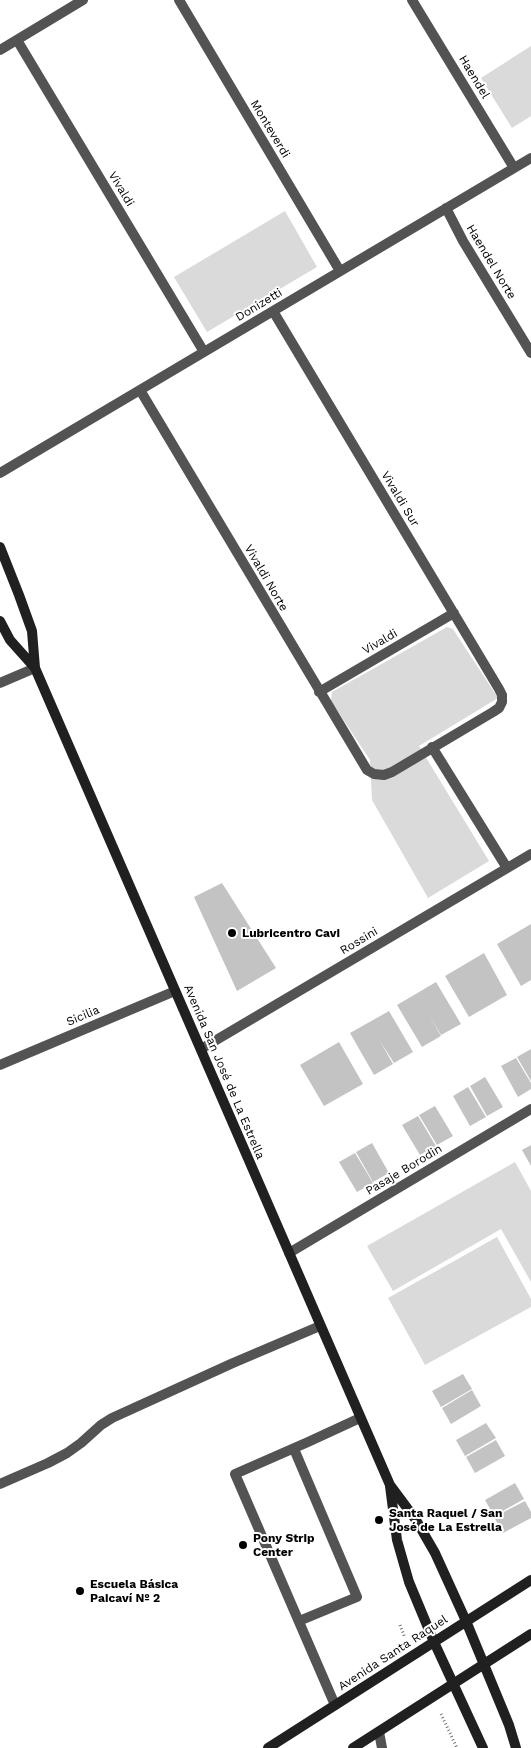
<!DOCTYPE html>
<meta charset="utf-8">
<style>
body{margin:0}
canvas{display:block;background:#fff}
</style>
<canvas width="531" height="1748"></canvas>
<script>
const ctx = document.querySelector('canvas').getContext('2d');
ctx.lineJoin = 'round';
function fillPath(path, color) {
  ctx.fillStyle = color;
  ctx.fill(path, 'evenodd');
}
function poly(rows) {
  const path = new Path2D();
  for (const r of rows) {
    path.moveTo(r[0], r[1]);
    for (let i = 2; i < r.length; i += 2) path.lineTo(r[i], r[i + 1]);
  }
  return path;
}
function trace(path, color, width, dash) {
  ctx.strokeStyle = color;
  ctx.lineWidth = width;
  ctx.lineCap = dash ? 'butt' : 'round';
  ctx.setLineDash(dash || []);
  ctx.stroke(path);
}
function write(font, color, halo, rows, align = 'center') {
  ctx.font = font + ' "Work Sans",sans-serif';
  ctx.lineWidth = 4;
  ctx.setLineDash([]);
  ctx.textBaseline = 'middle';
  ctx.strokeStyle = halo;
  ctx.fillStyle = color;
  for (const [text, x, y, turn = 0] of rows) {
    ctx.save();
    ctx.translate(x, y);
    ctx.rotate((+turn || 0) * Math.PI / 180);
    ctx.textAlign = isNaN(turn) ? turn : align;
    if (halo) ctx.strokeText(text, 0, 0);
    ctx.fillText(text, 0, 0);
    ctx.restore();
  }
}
fillPath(poly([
 [531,46,531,116,512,128,481,78],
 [285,211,317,267,207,332,174,277],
 [447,627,453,629,498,698,419,746,489,861,428,898,372,800,370,760,331,701,332,692],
 [515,1162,531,1191,531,1282,501,1229,393,1291,367,1246],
 [497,1237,531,1299,531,1307,425,1365,388,1298]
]), '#dadada');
fillPath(poly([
 [222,883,276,968,237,991,194,897],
 [531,924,531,980,521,986,497,944],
 [484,953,507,995,469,1017,445,976],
 [436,982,461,1024,441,1035,428,1013,441,1036,422,1047,397,1005],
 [389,1011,413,1052,394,1063,380,1041,393,1064,374,1075,350,1033],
 [339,1042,363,1084,324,1106,300,1065],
 [531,1049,531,1081,517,1057],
 [516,1058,531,1083,531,1089,518,1097,501,1066],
 [485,1077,503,1107,487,1116,470,1086],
 [468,1087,486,1117,470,1126,453,1096],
 [435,1106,453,1136,437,1145,419,1115],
 [418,1116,436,1146,420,1155,402,1125],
 [372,1143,389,1173,373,1182,356,1152],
 [531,1145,531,1166,522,1150],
 [355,1153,373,1183,357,1192,339,1162],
 [463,1374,472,1389,441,1407,432,1391],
 [472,1390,481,1406,451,1424,442,1408],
 [486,1423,496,1438,465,1456,456,1440],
 [496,1440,505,1456,475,1473,466,1457],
 [515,1483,524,1499,494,1516,485,1500],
 [525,1501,531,1512,531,1518,503,1533,494,1517]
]), '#c3c3c3');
trace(poly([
 [400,1625,405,1638],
 [441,1714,457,1748]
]), '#757575', 3, [1, 2.5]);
trace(poly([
 [294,1449,357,1597,299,1621],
 [0,1484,48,1463,67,1453,81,1443,101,1425,112,1418,233,1363,320,1326],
 [335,1705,235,1474,308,1442,360,1418],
 [379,1732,382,1748]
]), '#535353', 10);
trace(poly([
 [179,0,340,271],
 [412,0,514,168],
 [17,40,204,352],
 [0,50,83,0],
 [446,208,463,241,531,353],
 [140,390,367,770,374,774,384,775,392,772,493,712,499,708,502,702,502,695,499,689,273,311],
 [0,473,531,158],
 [0,683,35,668],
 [319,692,454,613],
 [432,747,507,868],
 [201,1049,531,854],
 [0,1065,175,991],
 [289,1253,531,1109]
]), '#535353', 10);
trace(poly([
 [0,547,19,595,32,631,35,668],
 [0,621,10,640,35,668,390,1485,416,1520,435,1553,466,1621,509,1725,516,1748],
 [390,1486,397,1540,409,1582,434,1642,483,1748],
 [268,1748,531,1580],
 [353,1748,531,1634]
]), '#202020', 10);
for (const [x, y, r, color] of [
 [232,933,5,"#000"],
 [379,1520,5,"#000"],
 [243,1545,5,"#000"],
 [80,1591,5,"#000"]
]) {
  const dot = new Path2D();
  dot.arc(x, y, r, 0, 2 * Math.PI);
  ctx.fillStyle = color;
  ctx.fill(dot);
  trace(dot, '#fff', 2);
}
write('12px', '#000', '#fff', [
 ["Haendel",474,77,59],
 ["Monteverdi",270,129,59],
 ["Vivaldi",121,189,59],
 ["Haendel Norte",491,262,59],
 ["Donizetti",259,305,-31],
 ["Vivaldi Sur",400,499,59],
 ["Vivaldi Norte",266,578,60],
 ["Vivaldi",380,642,-30],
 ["Rossini",359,941,-31],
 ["Sicilia",83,1016,-23],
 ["Avenida San José de La Estrella",224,1072,67],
 ["Pasaje Borodin",404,1170,-31],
 ["Avenida Santa Raquel",393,1653,-33]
]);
write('bold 12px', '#000', '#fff', [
 ["Lubricentro Cavi",242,933],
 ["Santa Raquel / San",389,1513],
 ["José de La Estrella",389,1527],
 ["Pony Strip",253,1538],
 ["Center",253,1552],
 ["Escuela Básica",90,1584],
 ["Paicaví Nº 2",90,1598]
], 'left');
</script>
